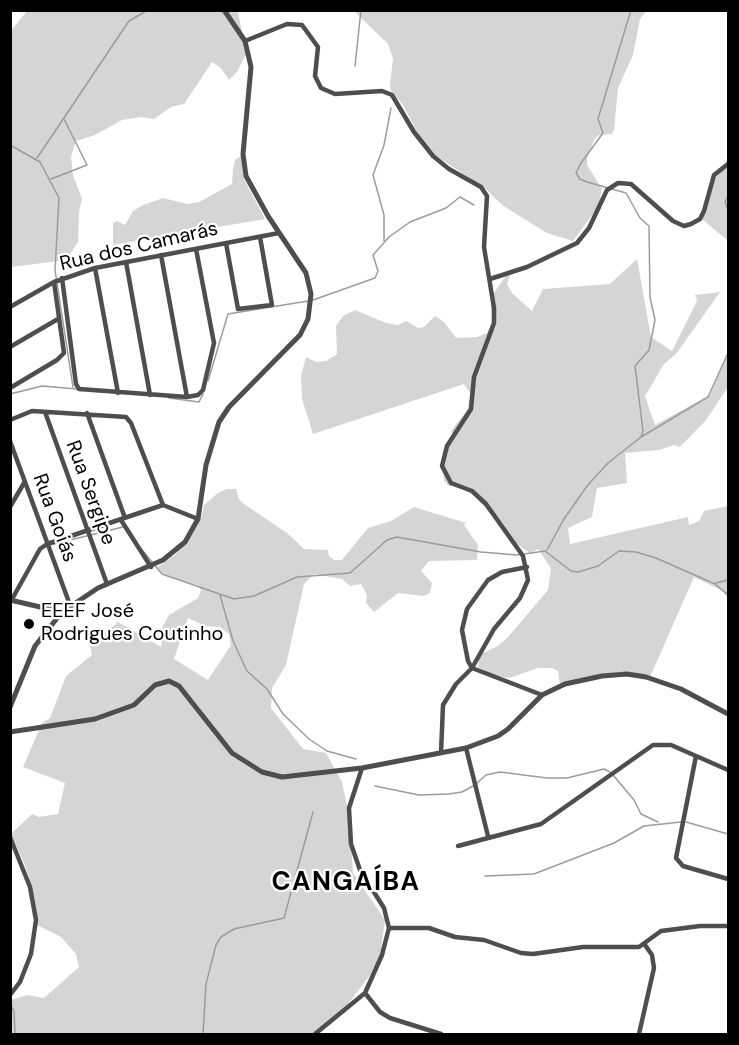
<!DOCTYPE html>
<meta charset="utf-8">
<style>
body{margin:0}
#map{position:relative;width:739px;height:1045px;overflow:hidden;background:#fff;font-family:"DM Sans",sans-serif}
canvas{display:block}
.frame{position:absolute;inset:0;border:12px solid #000;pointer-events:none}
</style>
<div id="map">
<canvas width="739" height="1045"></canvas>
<div class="frame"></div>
</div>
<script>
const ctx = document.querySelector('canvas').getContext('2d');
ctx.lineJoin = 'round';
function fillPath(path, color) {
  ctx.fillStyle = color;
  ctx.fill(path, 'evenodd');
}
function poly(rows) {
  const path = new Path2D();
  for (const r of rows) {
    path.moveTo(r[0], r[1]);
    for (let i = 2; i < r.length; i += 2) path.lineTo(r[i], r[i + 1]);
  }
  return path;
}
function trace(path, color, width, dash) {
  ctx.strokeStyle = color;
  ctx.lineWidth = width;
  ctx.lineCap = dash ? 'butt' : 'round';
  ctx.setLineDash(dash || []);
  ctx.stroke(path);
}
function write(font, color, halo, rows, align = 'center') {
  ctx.font = font + ' "DM Sans",sans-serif';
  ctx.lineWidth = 4.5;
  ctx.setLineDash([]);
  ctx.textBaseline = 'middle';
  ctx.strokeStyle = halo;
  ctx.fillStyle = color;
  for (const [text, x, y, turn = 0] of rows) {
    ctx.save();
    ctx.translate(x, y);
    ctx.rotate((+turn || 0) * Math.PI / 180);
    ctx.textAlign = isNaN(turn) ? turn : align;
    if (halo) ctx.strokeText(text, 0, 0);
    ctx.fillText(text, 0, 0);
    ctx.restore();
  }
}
fillPath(poly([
 [27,11,238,11,246,54,237,72,229,80,221,68,212,62,184,104,171,107,154,119,141,117,122,120,95,135,76,141,71,157,73,175,82,199,79,212,78,242,69,256,58,261,11,267,10,32],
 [354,11,646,11,640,19,633,55,618,88,614,130,612,134,599,135,594,140,587,158,587,165,602,189,598,207,573,241,547,233,502,205,486,189,435,155,419,136,403,105,391,91,390,84,393,59,388,44],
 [241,156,244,179,265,219,113,245,113,223,117,221,125,225,133,211,143,205,163,198,187,204,199,202,232,184,233,169,235,160],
 [728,165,728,241,702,219,716,175],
 [637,259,651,337,672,351,697,301,695,295,720,292,676,354,664,364,645,396,655,425,710,395,728,354,728,387,706,420,680,447,674,445,659,450,625,453,627,483,597,488,592,517,568,528,570,544,688,517,689,525,699,521,704,511,728,506,728,610,728,598,721,590,694,577,650,677,625,674,560,685,558,671,552,668,538,668,509,678,490,675,478,667,479,659,483,653,498,646,508,637,548,590,551,568,538,549,530,553,518,545,466,486,449,486,444,481,442,463,453,436,451,431,468,409,470,393,464,384,313,434,302,399,301,376,306,357,316,362,326,361,337,354,336,326,343,316,355,310,386,323,398,325,406,321,418,328,424,327,435,316,444,322,456,338,477,337,487,333,492,324,491,297,506,276,510,275,507,284,512,293,532,311,543,289,610,284],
 [227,489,236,489,239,499,244,504,287,533,304,549,328,550,329,556,334,560,342,560,368,528,391,521,414,507,466,523,464,525,478,545,477,560,429,561,421,571,432,583,430,593,424,596,398,593,374,612,366,603,367,595,361,584,350,586,342,579,314,574,304,584,286,665,272,688,271,708,303,749,326,753,342,782,349,816,353,873,385,920,380,957,370,975,345,1008,313,1034,11,1034,11,1000,27,995,44,998,79,967,76,954,61,937,37,925,33,892,25,865,11,834,32,814,39,817,58,814,65,783,23,767,42,723,50,718,66,676,92,655,88,635,91,632,108,631,118,622,161,647,163,626,169,615,198,598,201,590,198,585,167,577,156,568,176,554,192,535,201,519,204,505,218,493],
 [188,618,205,626,220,627,229,634,231,645,208,680,174,659]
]), '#d5d5d5');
trace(poly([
 [631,10,598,119,603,133,581,163,576,173,580,179,587,182,626,193,640,218,649,226,650,297,655,320,649,350,635,366,643,431,641,437],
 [355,66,361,10],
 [10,145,40,162,59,198,55,270,73,387],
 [37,158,129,21,148,10],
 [51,179,87,165,64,119],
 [728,196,725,202,728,210],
 [384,241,384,215,373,175,384,145,391,108],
 [313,300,375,278,378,271,373,255,389,237,410,222,446,208,460,197,474,205],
 [208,381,228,314,308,301],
 [10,394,42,386,77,389],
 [169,398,199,402,203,394],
 [50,545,123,527],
 [547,550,564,519,587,486,608,463,641,437,708,397,728,353],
 [143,551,162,574,234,599,254,596,297,577,350,573,387,540,397,537,481,552,517,555,545,551,571,571,578,572,598,566,619,551,636,552,656,558,715,584,728,595],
 [716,583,728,580],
 [220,595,233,641,247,671,267,689,283,714,309,739,327,751,356,759],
 [613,775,634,800,641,814,658,822],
 [477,783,486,775,500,772,547,778,567,778,604,769,610,772],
 [375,786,419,795,449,794,462,792,473,786],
 [686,822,728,834],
 [485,876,534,874,614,843,644,826,681,822],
 [10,1004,14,1011,15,1034],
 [203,1034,206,984,216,945,221,937,234,929,284,918,313,812]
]), '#9c9c9c', 1.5);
trace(poly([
 [245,41,287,24,302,25,318,47,315,76,321,88,335,94,382,91,392,95,414,132,433,156,449,169,481,187,487,196,484,247,494,308,494,323,474,377,471,409,447,446,442,466,451,483,472,491,486,504,523,556,528,580,520,598,494,629,472,668,456,684,443,705,441,753],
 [226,243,238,309,272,305,260,237],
 [161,255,187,397],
 [126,262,150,395],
 [95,268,118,393],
 [62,278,76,384,79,389,187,397,198,395,203,390,214,343,196,249],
 [490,279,527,267,577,243,589,228,607,190,618,183,631,184,673,221,684,226,691,224,700,219,704,211,714,175,728,164],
 [10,307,54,282,95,268,279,233],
 [10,347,58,319],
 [10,388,57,360,64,353,54,282],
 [45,412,107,584],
 [87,413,125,518],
 [10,420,32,411,126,417,131,423,163,505],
 [10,441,70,605],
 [10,507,24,483],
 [121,520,151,567],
 [527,567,502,572,488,580,467,609,462,630,468,661,472,668,542,695],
 [11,601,40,549,47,544,163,505,198,519],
 [466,748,488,836],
 [696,756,676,858,683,866,728,879],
 [10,837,30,887,36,920,31,954,20,982,10,995],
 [458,846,541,824,653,745,671,745,728,770],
 [389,928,429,928,455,937,484,940,521,953,533,954,583,947,639,947,661,931,700,926,728,926],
 [365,993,380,1012,390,1018,441,1034],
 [315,1034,365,993,382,955,389,928,384,908,360,870,351,844,349,808,362,768],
 [639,1034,654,968,652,955,645,945]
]), '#4e4e4e', 4.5);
trace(poly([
 [10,600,62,612],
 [10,707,35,646,62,612,98,588,163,560,185,542,198,519,206,465,219,422,229,407,300,335,308,319,311,294,306,273,268,216,246,176,243,154,251,67,245,41,224,10],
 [10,732,95,719,134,705,155,685,169,681,179,686,232,753,262,772,282,777,362,768,466,748,498,736,508,729,542,695,565,684,602,676,627,674,646,677,681,689,728,714]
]), '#4e4e4e', 5);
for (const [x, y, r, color] of [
 [29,624,6,"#000"]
]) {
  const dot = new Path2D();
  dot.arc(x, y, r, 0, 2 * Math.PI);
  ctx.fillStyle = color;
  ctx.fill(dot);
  trace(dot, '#fff', 2);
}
write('20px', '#000', '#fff', [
 ["Rua dos Camarás",139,247,-13],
 ["Rua Sergipe",90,493,70],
 ["Rua Goiás",54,518,70]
]);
write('20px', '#000', '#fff', [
 ["EEEF José",41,612],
 ["Rodrigues Coutinho",41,635]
], 'left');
ctx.letterSpacing = '1.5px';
write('bold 26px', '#000', '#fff', [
 ["CANGAÍBA",346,883]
]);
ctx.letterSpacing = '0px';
</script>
